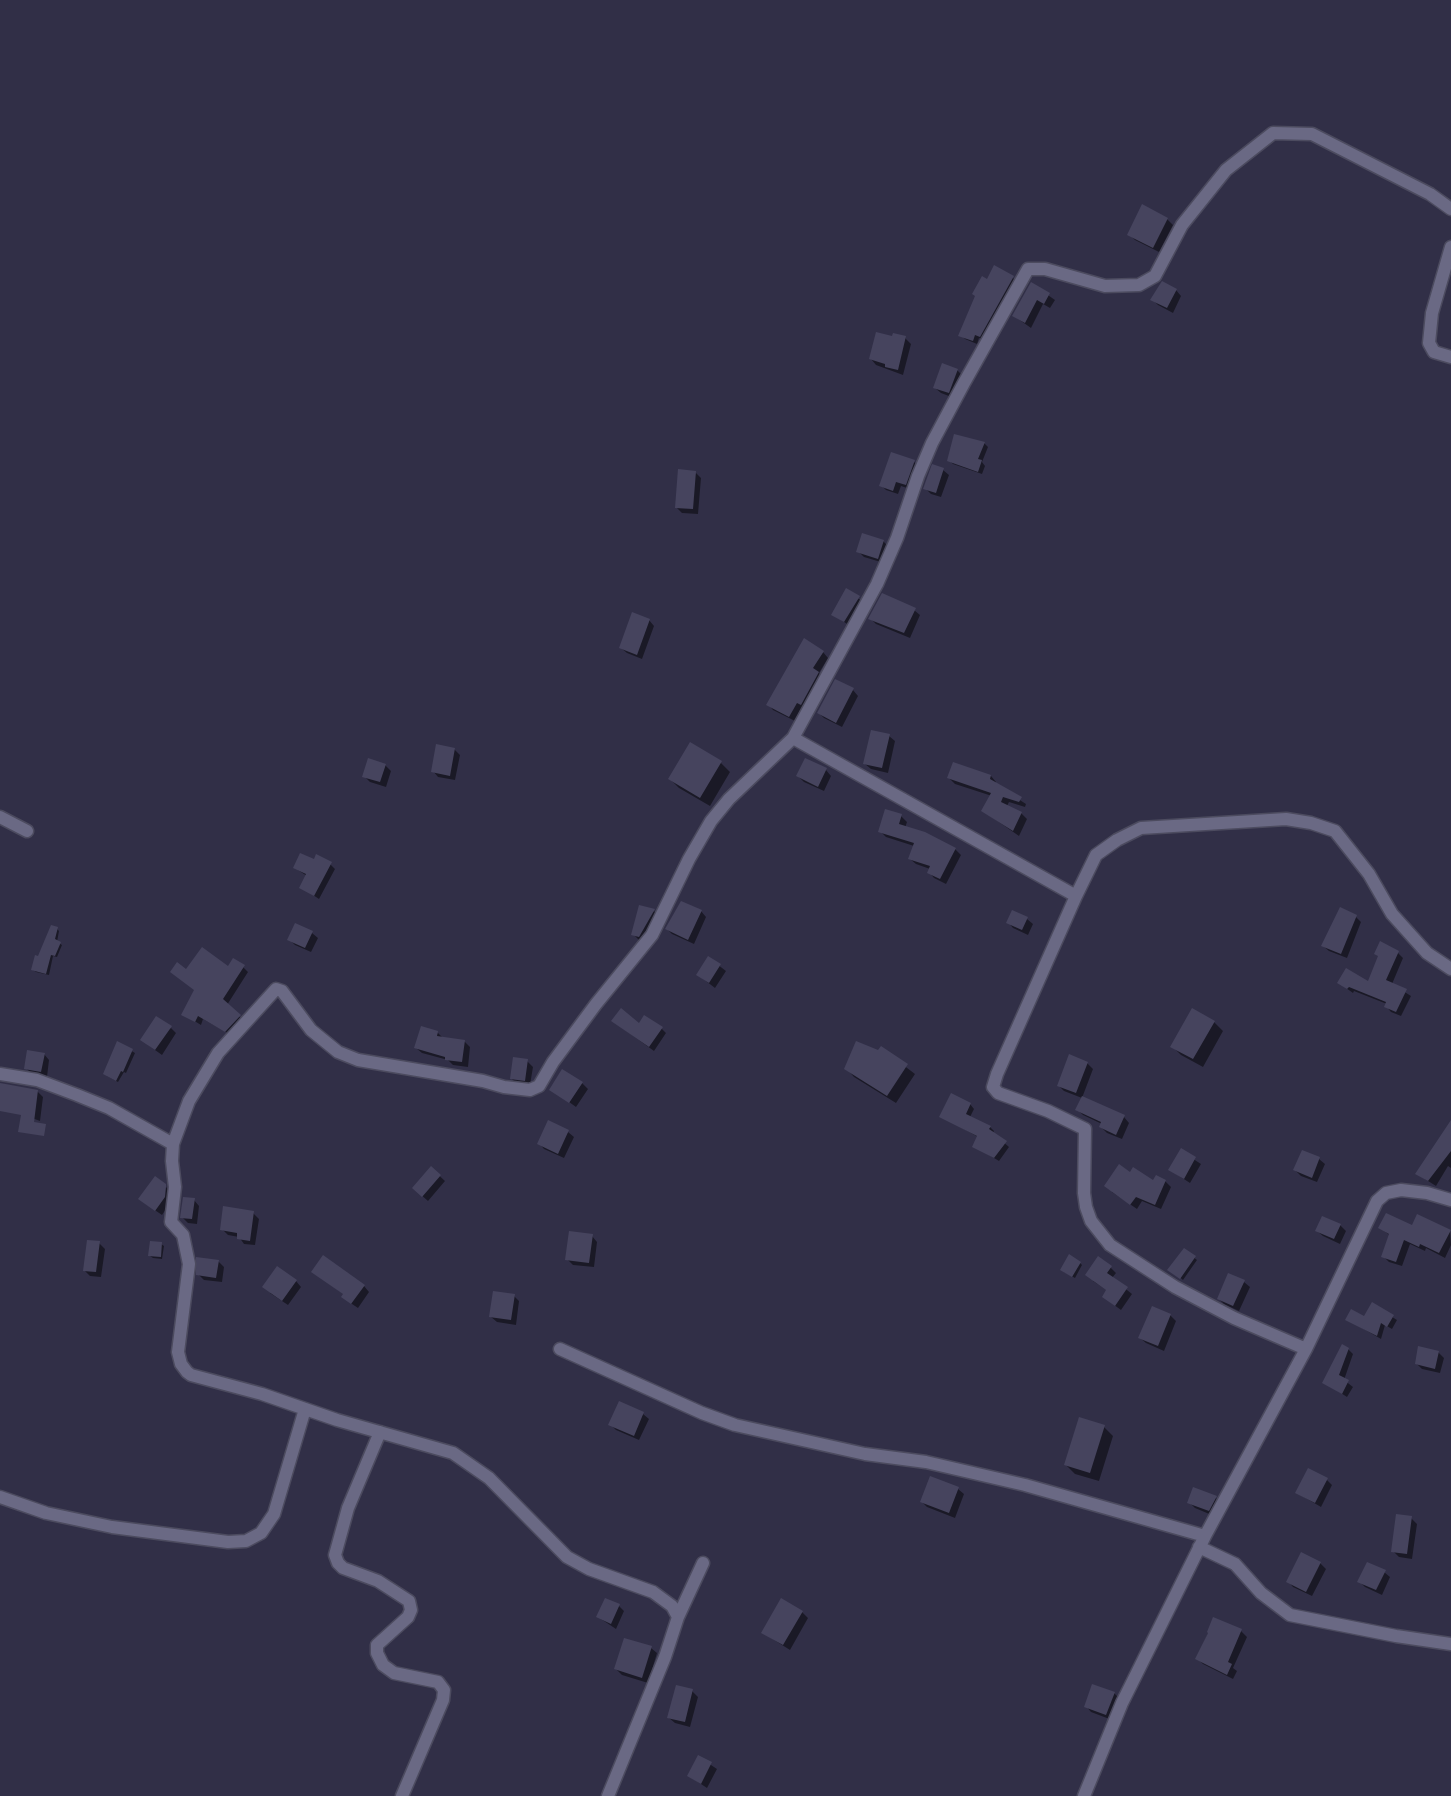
<!DOCTYPE html>
<style>
body{margin:0}
canvas{display:block;background:#312f47}
</style>
<canvas width="1451" height="1796"></canvas>
<script>
const ctx = document.querySelector('canvas').getContext('2d');
ctx.lineJoin = 'round';
function fillPath(path, color) {
  ctx.fillStyle = color;
  ctx.fill(path, 'evenodd');
}
function poly(rows) {
  const path = new Path2D();
  for (const r of rows) {
    path.moveTo(r[0], r[1]);
    for (let i = 2; i < r.length; i += 2) path.lineTo(r[i], r[i + 1]);
  }
  return path;
}
function trace(path, color, width, dash) {
  ctx.strokeStyle = color;
  ctx.lineWidth = width;
  ctx.lineCap = dash ? 'butt' : 'round';
  ctx.setLineDash(dash || []);
  ctx.stroke(path);
}
fillPath(poly([
 [1167,219,1173,225,1159,252,1135,240,1129,234],
 [1013,278,1017,282,984,340,979,338,977,344,965,339,961,335,987,281],
 [1032,284,1055,300,1050,308,1043,304,1031,328,1014,316],
 [1176,290,1181,296,1173,313,1158,305,1152,299],
 [905,338,911,344,903,375,876,365,871,359],
 [957,370,963,376,954,398,941,393,935,388],
 [984,443,988,447,982,462,985,466,982,474,953,464,949,460],
 [914,462,919,466,910,489,901,486,898,494,886,490,881,485],
 [943,470,949,475,941,497,931,494,925,488],
 [696,473,701,478,698,514,682,513,676,507],
 [883,541,889,547,884,563,864,557,858,551],
 [847,591,865,603,850,626,834,615],
 [914,610,920,615,910,638,876,624,870,618],
 [649,620,654,626,642,659,627,653,621,648],
 [823,652,828,658,819,673,824,679,795,721,773,710,768,704],
 [853,690,858,696,842,727,824,718,819,713],
 [889,736,895,741,888,773,871,769,865,764],
 [454,749,460,755,455,780,438,777,433,771],
 [721,763,730,772,710,806,679,788,670,779],
 [385,765,391,771,386,787,370,782,364,776],
 [826,770,831,776,824,791,804,782,798,776],
 [991,776,996,782,995,784,1026,804,1025,807,1009,802,1007,806,1021,813,1027,819,1019,836,983,811,992,796,955,784,949,778],
 [901,816,907,822,905,828,955,849,961,855,946,884,934,878,929,872,930,869,916,864,910,859,914,846,886,837,880,831],
 [315,861,330,864,335,869,319,899,301,887,307,876,295,868],
 [654,911,659,916,645,942,639,940,633,934],
 [701,911,706,917,694,944,672,934,667,929],
 [1356,917,1361,922,1347,958,1329,951,1323,946],
 [1027,919,1033,924,1028,935,1013,928,1008,922],
 [57,929,59,931,57,942,62,945,57,957,53,956,49,975,36,972,33,970],
 [312,933,318,938,311,952,295,945,289,939],
 [1398,953,1403,958,1392,984,1411,996,1401,1016,1391,1012,1386,1006,1387,1004,1354,991,1353,993,1339,983,1368,984,1379,957],
 [709,958,726,971,715,988,698,975],
 [243,967,248,972,227,1005,244,1021,231,1035,203,1019,201,1025,183,1014,195,991,229,968],
 [1214,1022,1223,1031,1203,1067,1181,1055,1172,1046],
 [618,1025,661,1028,666,1033,654,1051],
 [171,1028,176,1033,162,1055,148,1045],
 [438,1033,444,1039,465,1042,470,1047,468,1067,453,1065,448,1060,422,1053,416,1048],
 [118,1043,135,1053,126,1073,124,1072,118,1082,107,1076],
 [881,1048,915,1074,896,1103,854,1077,846,1068,878,1052],
 [44,1054,49,1060,47,1077,32,1074,26,1068],
 [527,1061,533,1067,530,1085,517,1084,511,1078],
 [1087,1063,1093,1069,1082,1098,1064,1091,1059,1086],
 [582,1083,588,1089,576,1107,551,1089],
 [0,1084,37,1091,43,1097,40,1121,0,1106],
 [970,1104,974,1109,970,1117,990,1127,994,1131,993,1133,1009,1147,999,1161,974,1146,978,1137,941,1116],
 [1077,1109,1124,1117,1129,1123,1122,1139,1107,1133,1101,1127,1102,1124,1083,1115],
 [1451,1131,1451,1168,1448,1166,1436,1186,1417,1174],
 [568,1132,574,1137,564,1158,544,1149,539,1143],
 [1181,1151,1201,1164,1190,1183,1170,1170],
 [1319,1159,1325,1164,1317,1182,1301,1176,1295,1170],
 [431,1168,445,1181,428,1201,420,1194],
 [1131,1174,1154,1182,1165,1181,1171,1187,1161,1209,1142,1201,1137,1209,1112,1192],
 [165,1186,171,1192,170,1203,162,1215,146,1204],
 [194,1200,199,1206,197,1224,188,1223,182,1217],
 [253,1213,259,1219,255,1245,244,1244,239,1237,228,1235,222,1229],
 [1340,1225,1346,1231,1340,1244,1323,1236,1317,1231],
 [1380,1228,1450,1231,1451,1245,1445,1258,1426,1248,1425,1251,1410,1244,1402,1266,1389,1262,1383,1256,1391,1236],
 [592,1236,597,1242,594,1267,573,1265,567,1259],
 [99,1243,105,1249,101,1277,90,1276,84,1270],
 [161,1244,164,1246,162,1259,153,1258,150,1256],
 [1184,1250,1197,1260,1183,1280,1170,1269],
 [218,1261,224,1267,222,1282,204,1280,198,1274],
 [1080,1263,1082,1265,1075,1278,1064,1272],
 [1110,1267,1116,1273,1112,1278,1132,1294,1121,1310,1110,1302,1108,1291,1093,1281],
 [313,1272,364,1286,369,1292,358,1308,349,1302,345,1295],
 [296,1281,301,1287,288,1305,270,1293],
 [1244,1282,1250,1287,1239,1311,1224,1304,1219,1299],
 [514,1296,519,1301,516,1325,497,1322,491,1317],
 [1373,1305,1397,1320,1392,1329,1385,1325,1381,1339,1348,1320,1365,1318],
 [1170,1315,1176,1321,1164,1351,1146,1343,1140,1338],
 [1348,1349,1353,1354,1344,1380,1353,1387,1347,1397,1324,1382],
 [1438,1352,1444,1358,1440,1373,1422,1369,1416,1363],
 [643,1414,649,1419,639,1440,616,1430,610,1424],
 [1104,1427,1113,1436,1099,1481,1075,1474,1066,1465],
 [1327,1480,1332,1485,1321,1507,1297,1493],
 [958,1489,964,1494,955,1518,927,1507,922,1502],
 [1216,1498,1221,1503,1214,1516,1195,1508,1189,1502],
 [1411,1518,1417,1524,1412,1559,1399,1557,1393,1551],
 [1320,1563,1326,1569,1312,1596,1293,1587,1288,1581],
 [1384,1572,1390,1577,1382,1595,1365,1587,1359,1581],
 [619,1606,624,1611,616,1629,598,1617],
 [802,1612,808,1618,790,1650,763,1633],
 [1214,1620,1241,1631,1247,1637,1233,1668,1237,1671,1233,1679,1203,1664,1197,1658],
 [651,1648,657,1653,648,1683,622,1675,616,1669],
 [692,1691,698,1697,690,1727,675,1723,669,1718],
 [1114,1693,1120,1699,1112,1720,1091,1712,1086,1706],
 [699,1757,717,1769,707,1788,689,1776]
]), '#0007');
fillPath(poly([
 [1142,204,1168,218,1153,248,1127,235],
 [994,265,1014,276,980,337,975,335,973,341,958,336,975,296,972,294,982,276,987,279],
 [1162,281,1177,289,1167,308,1150,300],
 [1031,282,1050,293,1044,304,1037,300,1025,323,1012,316],
 [876,332,892,336,893,333,906,336,898,370,885,367,885,364,869,359],
 [942,363,958,369,949,393,933,388],
 [954,434,985,442,978,459,982,460,978,472,947,461],
 [891,452,915,460,906,485,896,482,893,491,879,486],
 [932,464,944,468,936,493,923,489],
 [678,469,696,471,693,509,675,508],
 [862,533,884,540,878,559,856,552],
 [846,588,860,596,844,622,831,615],
 [882,593,916,608,904,633,868,619],
 [632,612,650,619,637,655,619,648],
 [804,638,824,651,813,668,819,672,801,705,797,703,789,717,766,705],
 [835,679,854,688,836,723,817,713],
 [871,730,890,734,882,768,863,764],
 [690,742,722,761,700,798,668,779],
 [436,744,455,748,450,776,431,772],
 [368,758,386,764,380,782,362,777],
 [805,758,827,768,818,787,796,776],
 [953,762,991,775,990,779,1022,797,1019,802,1003,797,1001,802,1022,812,1013,831,981,811,991,793,947,778],
 [885,809,902,814,899,824,925,832,956,848,940,879,927,873,930,866,908,859,914,843,878,832],
 [300,853,314,859,316,854,332,862,314,896,299,888,306,874,293,868],
 [681,901,702,910,688,940,665,929],
 [639,905,655,909,639,937,631,935],
 [1340,907,1357,915,1341,954,1321,946],
 [1012,910,1028,917,1022,930,1006,923],
 [295,923,313,931,305,948,287,940],
 [51,925,58,927,55,939,61,942,55,956,51,955,46,974,31,970,35,955,38,956],
 [1380,941,1399,951,1386,980,1407,989,1396,1012,1384,1007,1386,1002,1349,987,1347,989,1337,983,1346,968,1368,981,1378,956,1374,954],
 [202,947,228,966,233,958,245,965,223,999,241,1015,225,1032,198,1016,195,1022,181,1015,194,990,170,972,177,962,186,969],
 [708,956,721,964,709,983,696,975],
 [621,1008,639,1023,644,1015,663,1027,649,1047,611,1021],
 [1192,1008,1215,1021,1193,1059,1170,1047],
 [156,1016,172,1026,155,1050,140,1040],
 [421,1026,438,1031,437,1036,465,1040,462,1062,445,1060,445,1057,414,1048],
 [117,1041,133,1049,123,1072,121,1071,116,1081,103,1074],
 [856,1041,878,1050,881,1046,908,1064,887,1096,844,1069],
 [27,1050,45,1053,41,1072,24,1069],
 [1069,1054,1088,1062,1076,1093,1057,1086],
 [513,1057,528,1059,525,1081,510,1079],
 [562,1069,583,1082,569,1103,549,1090],
 [0,1083,38,1090,34,1122,46,1124,44,1136,18,1132,21,1115,0,1111],
 [951,1093,971,1103,966,1114,991,1126,989,1129,1007,1141,994,1158,972,1147,977,1136,939,1117],
 [1082,1096,1125,1115,1116,1135,1099,1127,1101,1122,1075,1110],
 [548,1120,569,1130,558,1154,537,1144],
 [1451,1120,1451,1151,1428,1181,1415,1174],
 [1181,1148,1196,1157,1184,1179,1168,1170],
 [1302,1150,1320,1157,1312,1178,1293,1170],
 [1119,1164,1130,1172,1133,1167,1153,1180,1156,1175,1166,1180,1155,1205,1136,1197,1130,1205,1104,1186],
 [431,1166,441,1175,422,1197,412,1188],
 [155,1176,166,1184,166,1187,165,1197,155,1211,138,1199],
 [183,1197,195,1198,192,1219,180,1218],
 [223,1206,254,1211,250,1241,237,1239,237,1233,220,1230],
 [1386,1213,1412,1225,1417,1214,1451,1230,1439,1253,1420,1244,1419,1247,1404,1240,1396,1262,1381,1257,1389,1234,1378,1228],
 [1322,1216,1341,1224,1334,1239,1315,1231],
 [569,1231,593,1234,589,1263,565,1260],
 [87,1240,100,1241,96,1272,83,1271],
 [150,1241,162,1242,161,1257,148,1256],
 [1184,1248,1196,1256,1180,1279,1167,1270],
 [1069,1254,1081,1262,1072,1277,1060,1270],
 [323,1255,365,1285,351,1304,341,1297,343,1294,311,1272],
 [1098,1256,1112,1266,1107,1273,1128,1287,1115,1306,1102,1297,1106,1290,1085,1275],
 [196,1257,219,1260,216,1278,196,1275],
 [277,1266,297,1280,282,1301,262,1287],
 [1228,1273,1245,1280,1233,1306,1217,1299],
 [493,1291,515,1294,511,1320,489,1317],
 [1372,1302,1394,1315,1387,1327,1381,1323,1377,1336,1345,1320,1351,1309,1364,1316],
 [1152,1306,1171,1314,1158,1346,1138,1338],
 [1342,1344,1349,1348,1339,1375,1349,1380,1342,1394,1322,1383],
 [1418,1346,1439,1351,1435,1369,1415,1364],
 [619,1401,644,1412,634,1436,608,1425],
 [1079,1417,1105,1425,1090,1473,1064,1465],
 [1308,1468,1328,1478,1315,1503,1295,1493],
 [930,1476,959,1487,949,1513,920,1502],
 [1193,1487,1217,1496,1209,1511,1187,1503],
 [1396,1514,1412,1516,1407,1554,1391,1552],
 [1301,1552,1321,1562,1306,1592,1286,1582],
 [1367,1562,1386,1570,1376,1590,1357,1582],
 [605,1598,620,1604,611,1624,596,1617],
 [781,1598,803,1611,783,1645,761,1633],
 [1213,1617,1242,1629,1228,1662,1232,1664,1227,1675,1195,1659,1208,1633,1207,1632],
 [624,1638,652,1646,642,1678,614,1669],
 [1092,1684,1115,1692,1106,1715,1084,1707],
 [676,1685,693,1689,685,1722,667,1718],
 [698,1755,712,1762,701,1784,687,1776]
]), '#46445e');
const minor = poly([
 [1451,209,1430,194,1312,134,1273,133,1226,170,1182,225,1155,276,1139,285,1105,286,1045,269,1028,269,964,383,932,443,918,476,897,538,877,584,793,738,1076,896,1096,855,1117,840,1141,828,1286,819,1311,823,1335,831,1369,874,1392,914,1427,953,1451,969],
 [1451,247,1432,313,1429,343,1434,352,1451,357],
 [0,817,27,831],
 [1076,896,997,1074,993,1087,998,1093,1048,1111,1085,1129,1084,1193,1086,1207,1091,1221,1110,1245,1175,1287,1234,1318,1306,1349],
 [0,1074,37,1080,77,1095,109,1108,173,1144],
 [560,1349,702,1413,735,1425,865,1454,926,1462,1025,1485,1205,1536],
 [380,1432,348,1508,335,1555,338,1563,343,1568,378,1581,409,1601,411,1610,408,1617,377,1645,377,1653,383,1665,394,1673,438,1682,444,1690,443,1700,402,1796],
 [0,1497,46,1513,112,1527,228,1542,246,1541,261,1533,274,1514,305,1409],
 [1199,1547,1235,1564,1261,1593,1290,1615,1396,1636,1451,1644],
 [678,1617,703,1563],
 [608,1796,665,1657,678,1617,672,1606,653,1592,589,1569,567,1557,489,1478,453,1453,337,1420,262,1394,191,1375,187,1372,181,1364,178,1352,189,1264,183,1235,171,1222,175,1187,172,1161,173,1144,189,1101,218,1053,276,989,282,991,311,1030,338,1052,358,1060,483,1081,504,1087,530,1090,539,1086,553,1062,596,1004,652,935,689,859,711,821,729,799,793,738],
 [1084,1796,1122,1703,1205,1536,1306,1349,1377,1201,1386,1193,1401,1190,1427,1193,1451,1200]
]);
trace(minor, '#4c4b5f', 15);
trace(minor, '#6a6984', 12);
</script>
